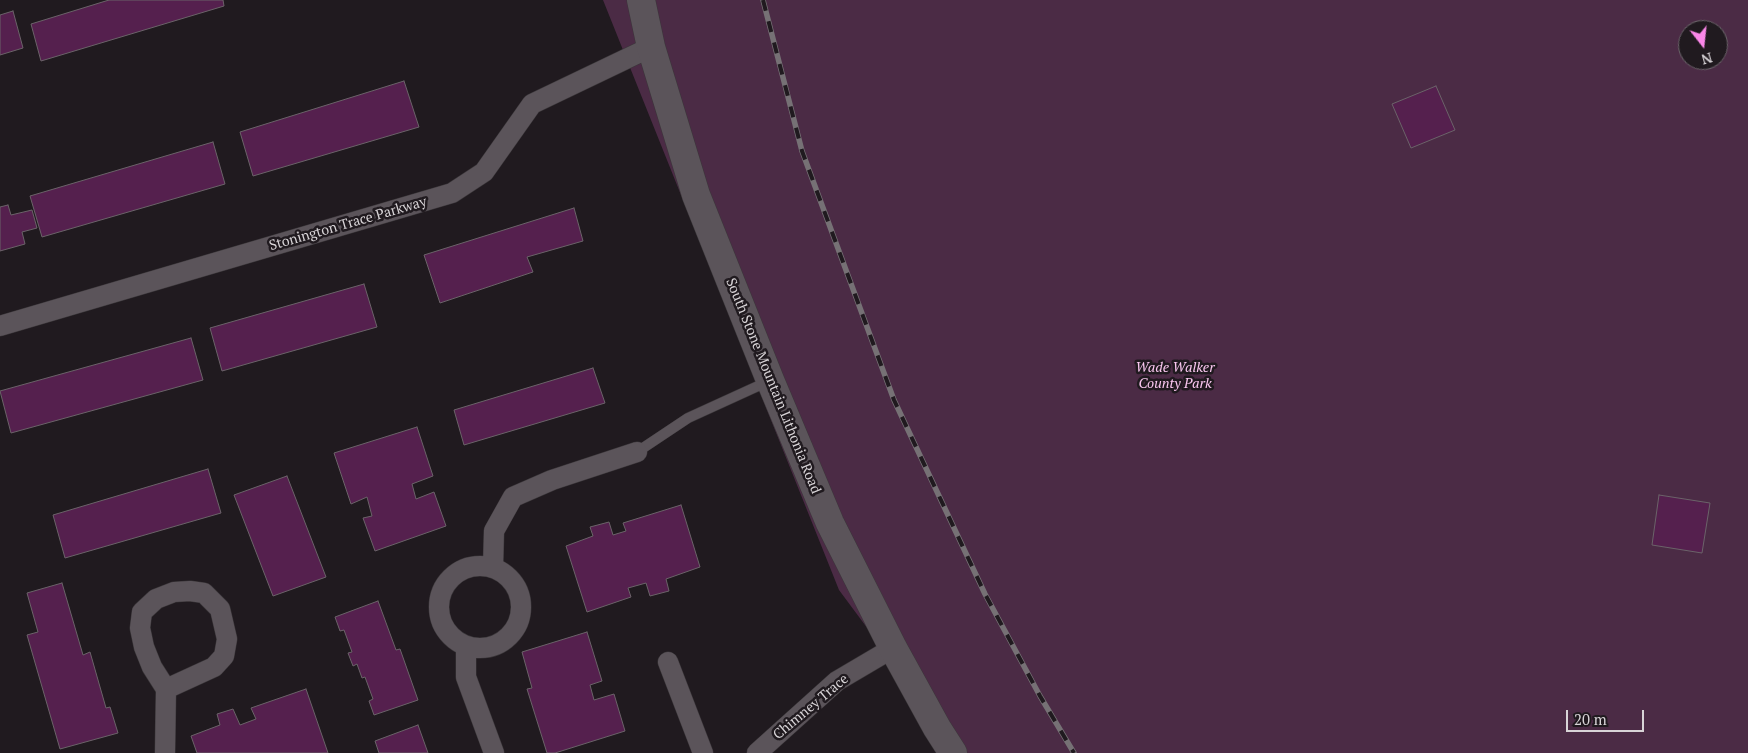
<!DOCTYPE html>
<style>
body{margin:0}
#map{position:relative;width:1748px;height:753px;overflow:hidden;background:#201a1f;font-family:"PT Serif",serif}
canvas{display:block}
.north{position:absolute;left:1678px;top:20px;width:50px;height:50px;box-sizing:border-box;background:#201a1f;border:1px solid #6a6469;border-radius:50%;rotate:164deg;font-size:14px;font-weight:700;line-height:20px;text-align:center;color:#d8d4d7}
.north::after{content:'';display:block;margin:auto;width:18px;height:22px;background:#fa87e8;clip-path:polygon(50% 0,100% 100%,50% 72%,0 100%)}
.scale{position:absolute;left:1566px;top:710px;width:78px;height:22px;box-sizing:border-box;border:2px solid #d8d4d7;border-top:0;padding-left:6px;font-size:15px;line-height:18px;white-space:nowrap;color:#d8d4d7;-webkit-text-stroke:4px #201a1f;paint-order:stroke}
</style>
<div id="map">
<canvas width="1748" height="753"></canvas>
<div class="north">N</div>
<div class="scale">20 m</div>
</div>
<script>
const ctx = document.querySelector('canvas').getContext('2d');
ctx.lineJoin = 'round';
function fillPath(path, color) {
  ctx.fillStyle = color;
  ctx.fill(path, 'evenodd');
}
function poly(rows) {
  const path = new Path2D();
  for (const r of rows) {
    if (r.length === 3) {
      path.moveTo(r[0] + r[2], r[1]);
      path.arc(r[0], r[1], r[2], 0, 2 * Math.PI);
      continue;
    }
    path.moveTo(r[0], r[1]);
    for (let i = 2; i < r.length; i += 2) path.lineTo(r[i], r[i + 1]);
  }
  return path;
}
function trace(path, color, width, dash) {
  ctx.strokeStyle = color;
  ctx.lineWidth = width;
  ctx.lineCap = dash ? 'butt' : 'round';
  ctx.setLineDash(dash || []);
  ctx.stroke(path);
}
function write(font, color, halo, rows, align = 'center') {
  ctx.font = font + ' "PT Serif",serif';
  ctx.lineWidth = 5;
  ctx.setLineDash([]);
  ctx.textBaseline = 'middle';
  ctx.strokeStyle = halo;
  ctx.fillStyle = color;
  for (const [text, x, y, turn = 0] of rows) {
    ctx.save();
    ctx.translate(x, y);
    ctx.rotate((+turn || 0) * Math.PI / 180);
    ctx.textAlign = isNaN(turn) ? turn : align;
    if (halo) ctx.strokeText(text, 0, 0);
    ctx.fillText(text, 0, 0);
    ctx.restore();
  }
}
fillPath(poly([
 [603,0,1748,0,1748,753,960,753,839,590],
 [1688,30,1718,30,1718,60,1688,60]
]), '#4b2b45');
const building = poly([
 [109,0,223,0,224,6,41,61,31,24,109,0],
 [13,11,23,48,0,55,0,15,13,11],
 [404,81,419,127,253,176,240,132,404,81],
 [1436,86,1455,130,1411,148,1392,104,1436,86],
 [213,142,225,184,42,237,30,196,213,142],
 [8,205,11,215,32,210,37,228,22,232,25,244,0,251,0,207,8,205],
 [574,208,583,241,527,257,533,272,440,303,424,255,574,208],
 [364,284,377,327,222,371,210,328,364,284],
 [191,338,203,380,11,433,0,391,191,338],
 [593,368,605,403,464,445,454,410,593,368],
 [417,427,433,476,412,484,416,499,434,492,446,526,375,551,363,518,372,516,367,497,351,504,334,453,417,427],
 [208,469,221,513,65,558,53,515,208,469],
 [287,476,326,577,273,596,234,495,287,476],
 [1659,495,1710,503,1702,553,1652,545,1659,495],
 [681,505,700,567,666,579,669,591,650,596,646,583,628,588,631,597,587,612,566,546,593,536,590,527,609,522,613,535,626,531,623,523,681,505],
 [62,583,83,655,90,652,106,708,110,707,118,733,60,749,27,635,38,632,27,593,62,583],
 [378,601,396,650,400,649,418,700,374,715,369,701,373,699,365,677,362,678,357,664,353,666,348,653,352,652,344,630,340,631,335,617,378,601],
 [587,632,602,681,590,685,594,700,614,694,625,731,555,753,547,753,527,689,532,688,522,652,587,632],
 [306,689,328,753,197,753,191,736,220,725,217,714,233,709,240,725,256,719,251,708,306,689],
 [418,725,428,753,379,753,375,741,418,725]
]);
fillPath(building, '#55204e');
trace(building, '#6b6369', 1);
const lane = poly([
 [637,452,688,418,769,381]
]);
const street = poly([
 [0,326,452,193,484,172,532,104,651,47],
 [480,607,41],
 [493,568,494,531,513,497,552,480,637,452],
 [466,646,466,677,494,753],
 [668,662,703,753],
 [165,753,166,689,152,667,144,647,140,628,142,612,156,599,174,592,190,591,204,593,220,609,227,639,224,656,214,667,166,689],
 [757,753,837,681,893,648]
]);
const secondary = poly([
 [641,0,651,47,696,195,770,380,830,523,893,648,937,728,953,753]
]);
trace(lane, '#3b373a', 11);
trace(street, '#3b373a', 21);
trace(secondary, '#3b373a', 29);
trace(lane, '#5b545a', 10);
trace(street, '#5b545a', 20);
trace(secondary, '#5b545a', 28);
const rail = poly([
 [763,0,802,151,894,400,985,594,1040,696,1074,753]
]);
trace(rail, '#767175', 5.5);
trace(rail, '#201a1f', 4, [11]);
write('14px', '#d8d4d7', '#201a1f', [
 ["Stonington Trace Parkway",348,224,-16],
 ["South Stone Mountain Lithonia Road",773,386,68],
 ["Chimney Trace",811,707,-40]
]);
write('italic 14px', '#fac7f0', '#201a1f', [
 ["Wade Walker",1175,368],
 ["County Park",1175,384]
]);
</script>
